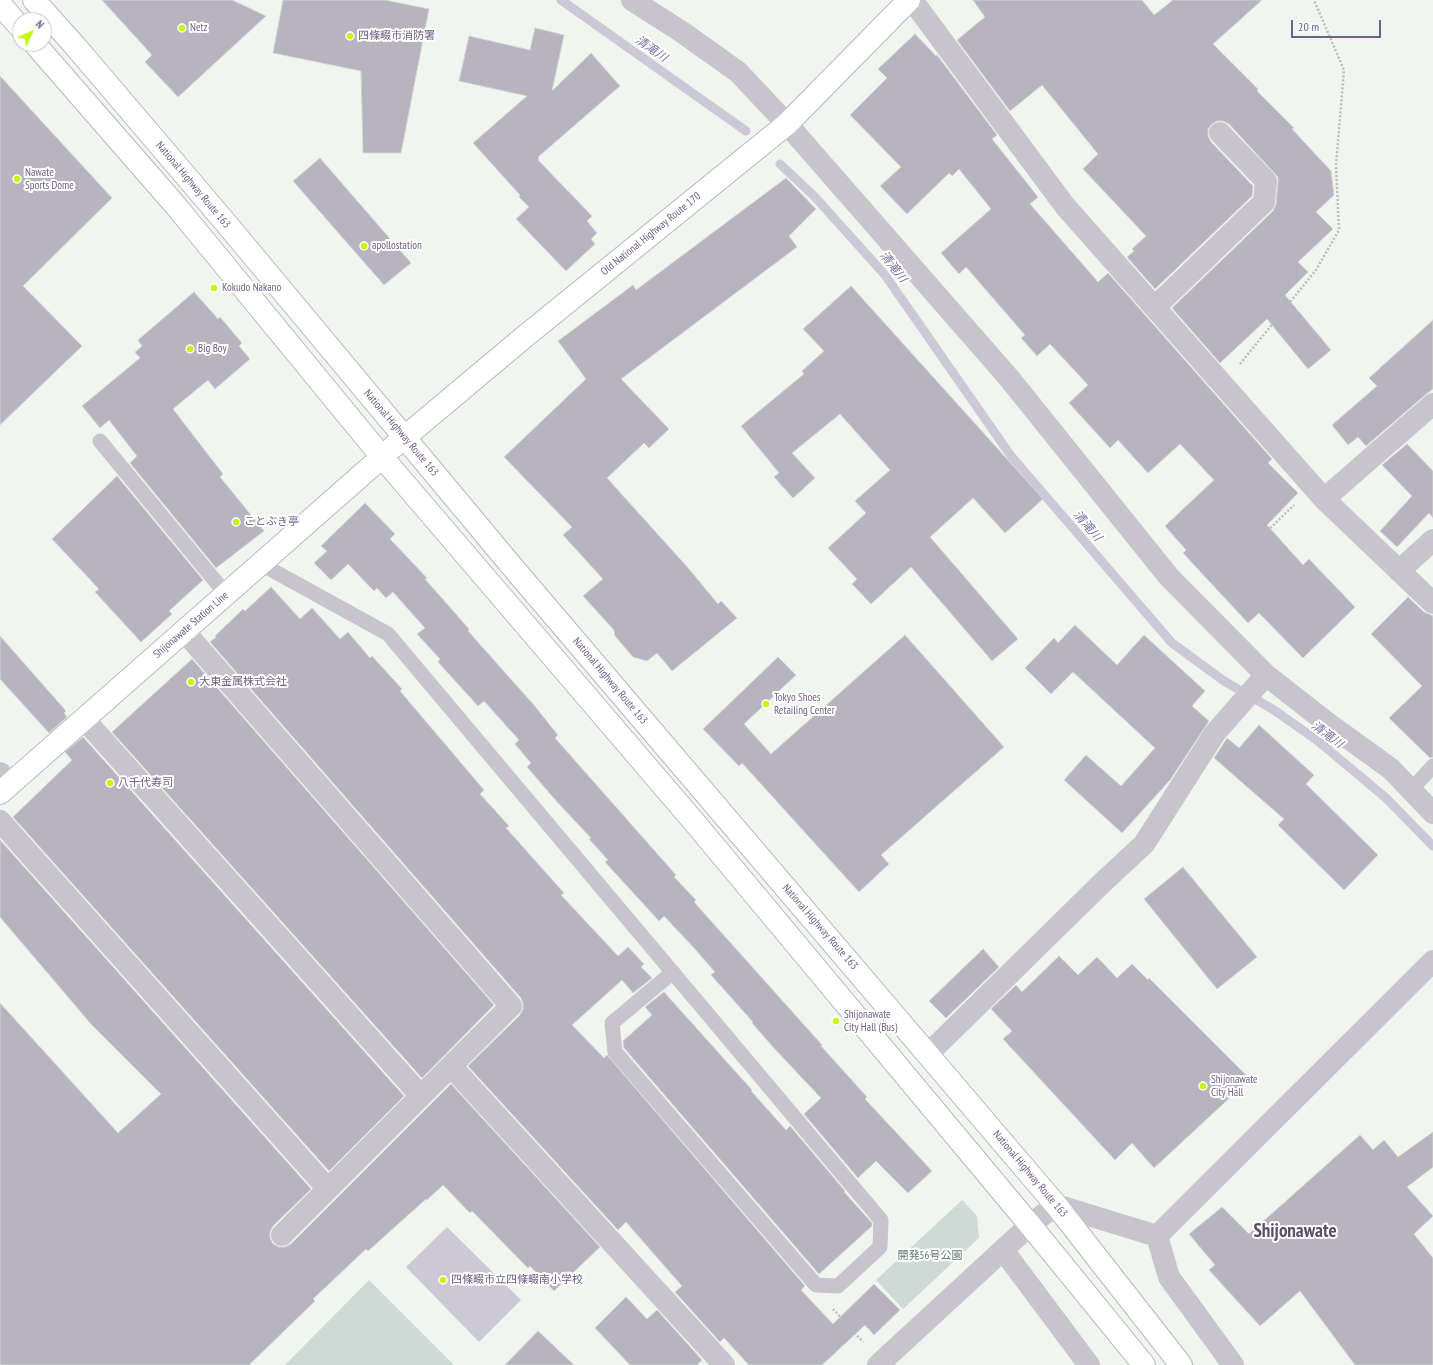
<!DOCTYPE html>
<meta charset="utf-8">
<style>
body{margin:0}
#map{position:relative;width:1433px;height:1365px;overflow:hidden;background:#f0f5f0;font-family:"PT Sans Narrow",sans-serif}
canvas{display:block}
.north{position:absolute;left:12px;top:12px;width:40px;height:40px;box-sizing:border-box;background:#fff;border:1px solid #c6c0ce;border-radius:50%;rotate:46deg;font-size:11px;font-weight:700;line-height:16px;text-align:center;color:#706185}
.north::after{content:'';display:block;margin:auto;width:14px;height:18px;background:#c7f411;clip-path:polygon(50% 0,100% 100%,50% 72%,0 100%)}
.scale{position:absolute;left:1291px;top:20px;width:90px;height:18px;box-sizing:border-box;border:2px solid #706185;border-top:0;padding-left:5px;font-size:12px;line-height:14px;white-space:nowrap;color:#706185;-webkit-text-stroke:3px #fff;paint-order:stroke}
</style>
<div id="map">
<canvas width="1433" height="1365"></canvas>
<div class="north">N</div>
<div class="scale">20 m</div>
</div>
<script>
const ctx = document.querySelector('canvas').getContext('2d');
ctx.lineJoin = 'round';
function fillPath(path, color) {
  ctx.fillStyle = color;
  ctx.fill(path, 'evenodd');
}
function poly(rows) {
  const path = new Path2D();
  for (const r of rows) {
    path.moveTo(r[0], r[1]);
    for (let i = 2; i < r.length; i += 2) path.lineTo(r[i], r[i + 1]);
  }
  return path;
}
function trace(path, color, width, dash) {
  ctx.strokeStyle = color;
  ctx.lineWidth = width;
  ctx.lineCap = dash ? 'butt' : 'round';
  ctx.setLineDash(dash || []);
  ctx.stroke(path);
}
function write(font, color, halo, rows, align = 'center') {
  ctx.font = font + ' "PT Sans Narrow","Noto Sans JP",sans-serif';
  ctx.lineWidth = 4;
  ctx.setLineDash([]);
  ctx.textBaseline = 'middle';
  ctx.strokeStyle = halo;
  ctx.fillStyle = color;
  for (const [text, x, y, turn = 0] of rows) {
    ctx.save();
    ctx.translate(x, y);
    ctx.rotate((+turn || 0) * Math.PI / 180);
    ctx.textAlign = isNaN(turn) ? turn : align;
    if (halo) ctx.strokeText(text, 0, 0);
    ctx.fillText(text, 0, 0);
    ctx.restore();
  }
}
fillPath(poly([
 [962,1200,977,1216,979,1238,903,1309,876,1280],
 [369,1280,454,1365,285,1365]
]), '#cfdad6');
fillPath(poly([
 [447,1227,521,1300,479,1342,406,1267]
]), '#ccc8d5');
trace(poly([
 [561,0,746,131],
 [780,164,815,197,885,275,1011,456,1172,643,1224,681,1274,710,1318,741,1386,798,1433,846]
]), '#ccc8d5', 9);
const building = poly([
 [102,0,232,0,266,16,178,97,145,62,152,55,102,0],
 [283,0,385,0,429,9,401,153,363,153,361,71,273,53,283,0],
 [973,0,1142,0,1154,15,1173,0,1262,0,1213,44,1258,89,1257,91,1294,128,1292,129,1331,171,1334,195,1316,212,1333,229,1298,262,1308,272,1285,295,1331,350,1308,369,1267,319,1220,363,1172,308,1273,211,1276,204,1278,182,1278,177,1229,124,1223,121,1217,121,1212,124,1208,129,1208,136,1211,142,1253,186,1252,196,1155,289,1127,257,1134,251,1132,249,1146,236,1083,169,1098,154,1042,85,1010,111,957,40,985,17,973,0],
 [535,28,564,35,552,91,591,53,620,86,538,157,539,158,538,160,592,216,587,221,597,233,591,239,595,244,566,271,516,219,529,207,519,197,520,195,473,143,527,96,459,81,469,36,530,50,535,28],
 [915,34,936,56,937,55,997,135,992,139,1038,197,1030,204,1098,282,1108,273,1272,459,1268,463,1298,493,1267,525,1303,565,1309,559,1355,607,1303,658,1259,613,1248,623,1183,553,1186,550,1165,526,1214,480,1180,444,1148,473,1118,440,1110,448,1069,403,1088,385,1050,344,1037,356,1021,338,1025,335,966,267,959,274,941,253,991,209,959,169,952,176,949,173,907,214,880,186,901,167,850,115,887,78,878,69,915,34],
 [0,76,112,198,23,286,82,346,0,425,0,76],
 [320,158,411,263,384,285,293,181,320,158],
 [786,178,816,209,789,236,797,247,621,379,669,429,649,448,644,443,607,478,689,569,718,604,721,601,737,618,672,671,657,653,647,661,633,657,615,636,614,630,583,596,603,579,563,535,572,527,504,457,586,379,558,341,633,285,636,290,786,178],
 [851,286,1043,499,1005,533,973,498,930,537,1018,639,992,661,911,567,871,604,852,584,857,579,828,548,866,513,855,501,890,470,840,414,792,453,815,478,793,498,774,477,779,473,741,426,804,374,802,371,824,351,803,329,851,286],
 [194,292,218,319,220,317,242,343,239,346,250,359,215,389,208,380,173,409,223,474,220,477,264,531,216,568,130,463,137,456,109,420,100,428,82,406,140,358,135,352,142,346,138,340,194,292],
 [1433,320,1433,389,1425,395,1366,446,1358,437,1348,445,1332,425,1377,386,1369,378,1433,320],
 [1407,444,1433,471,1433,518,1429,513,1397,547,1380,531,1412,496,1382,465,1407,444],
 [117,476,203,580,169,611,172,614,141,642,95,592,99,589,52,539,117,476],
 [365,503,395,534,390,539,427,578,425,579,469,629,468,631,533,704,558,735,555,738,676,875,674,877,696,900,694,902,822,1045,821,1046,867,1097,865,1099,932,1171,908,1193,876,1161,858,1178,804,1114,821,1098,773,1047,752,1023,753,1022,711,975,715,972,695,949,664,916,659,921,605,862,608,860,589,839,591,838,559,804,527,767,531,763,515,744,519,740,484,701,478,706,438,662,440,659,417,634,425,628,393,592,386,598,377,588,374,591,348,564,331,580,314,563,327,551,321,546,365,503],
 [271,587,300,619,312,608,340,639,348,632,370,658,372,656,402,689,400,691,484,790,480,794,509,826,506,828,564,893,561,895,618,956,628,947,644,964,641,967,652,978,633,993,622,980,572,1025,604,1058,607,1055,805,1286,801,1290,833,1324,874,1284,900,1310,874,1335,865,1325,822,1365,749,1365,724,1338,720,1342,675,1292,682,1286,626,1222,618,1230,468,1066,520,1015,523,1009,523,1003,521,998,210,642,216,637,215,636,243,609,245,611,271,587],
 [1408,597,1424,612,1433,616,1433,757,1430,758,1389,718,1422,686,1371,634,1408,597],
 [1075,625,1117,665,1144,635,1205,691,1192,706,1209,721,1170,780,1122,833,1064,780,1086,755,1121,786,1155,748,1073,672,1051,694,1025,668,1054,638,1058,643,1075,625],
 [905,635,1004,747,881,855,889,864,859,892,742,763,739,766,703,729,778,657,796,675,744,724,771,754,905,635],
 [0,636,66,711,64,713,67,717,49,733,0,679,0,636],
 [192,659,494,1005,422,1078,112,732,192,659],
 [1259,725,1314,775,1306,784,1378,855,1344,890,1278,825,1284,819,1214,758,1227,738,1239,748,1259,725],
 [83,737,404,1096,329,1171,13,817,72,760,65,752,83,737],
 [0,840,311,1189,273,1226,270,1232,270,1238,273,1244,279,1247,285,1247,291,1244,451,1084,600,1247,554,1291,530,1266,528,1268,472,1211,470,1213,443,1185,427,1200,426,1199,368,1251,366,1249,313,1299,315,1301,249,1365,0,1365,0,1003,118,1133,161,1094,91,1024,0,917,0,840],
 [1183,867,1257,957,1217,989,1144,899,1183,867],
 [983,949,999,967,946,1018,929,1001,983,949],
 [1059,956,1078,975,1097,957,1117,978,1132,964,1148,980,1149,978,1250,1079,1154,1168,1132,1143,1115,1160,1003,1039,1012,1031,991,1009,1016,985,1022,992,1059,956],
 [664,992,752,1090,751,1091,786,1130,790,1126,845,1191,844,1192,872,1223,872,1226,819,1274,624,1048,623,1041,652,1015,645,1007,664,992],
 [1433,1132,1433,1167,1407,1187,1433,1216,1414,1234,1433,1258,1433,1365,1355,1365,1300,1291,1260,1326,1209,1270,1215,1265,1189,1234,1222,1207,1249,1234,1360,1135,1373,1150,1384,1140,1398,1157,1433,1132],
 [626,1297,647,1319,657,1310,702,1360,697,1365,630,1365,595,1328,626,1297],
 [538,1331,574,1365,505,1365,538,1331]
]);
fillPath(building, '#b7b3bf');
trace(building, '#d3d6d3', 1);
const secondary = poly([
 [0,793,382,457]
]);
const trunk = poly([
 [34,0,76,47,225,222,515,570,1056,1205,1181,1365],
 [0,4,20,27],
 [35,44,176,206,382,457,695,823,1030,1225,1144,1365],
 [393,447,523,338,787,124,909,0]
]);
trace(secondary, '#bcb8c2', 24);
trace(trunk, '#b9b6bd', 24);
trace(poly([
 [1240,364,1316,270,1339,230,1336,165,1344,70,1314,0],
 [1213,584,1294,505],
 [833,1309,863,1342]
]), '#bdbbc0', 2.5, [2, 2]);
trace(poly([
 [100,441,226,594],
 [261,564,388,634,881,1220,880,1247,838,1286,816,1285,615,1052,612,1023,673,972],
 [1411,790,1433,766]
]), '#c7c4cb', 15);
trace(poly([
 [912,0,1065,206,1324,499,1433,603],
 [787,124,1009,378,1169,577,1266,675,1326,722,1391,769,1433,813],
 [1155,307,1264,202,1266,181,1220,133],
 [1324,499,1433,404],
 [1399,571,1433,540],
 [184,631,511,1006,282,1235],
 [84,719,421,1096],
 [0,773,11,783],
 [0,821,328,1189],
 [928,1054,1101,884,1144,844,1215,733,1266,675],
 [451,1066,724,1365],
 [1157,1236,1169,1277,1233,1365],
 [1003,1250,1089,1365],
 [878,1365,1030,1225,1056,1205,1157,1236,1433,961]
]), '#c7c4cb', 22);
trace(poly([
 [632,0,682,32,738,72,787,124]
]), '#c7c4cb', 22);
trace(secondary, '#fff', 22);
trace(trunk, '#fff', 22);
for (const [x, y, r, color] of [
 [182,28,4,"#c7f411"],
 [350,36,4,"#c7f411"],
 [17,179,4,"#c7f411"],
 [364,246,4,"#c7f411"],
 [214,288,4,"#c7f411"],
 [190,349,4,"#c7f411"],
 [236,522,4,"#c7f411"],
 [191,682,4,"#c7f411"],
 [766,704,4,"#c7f411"],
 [110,783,4,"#c7f411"],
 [836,1021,4,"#c7f411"],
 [1203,1086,4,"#c7f411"],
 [443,1280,4,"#c7f411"]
]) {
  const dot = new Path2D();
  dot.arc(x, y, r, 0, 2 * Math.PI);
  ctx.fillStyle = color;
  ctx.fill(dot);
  trace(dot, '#fff', 1.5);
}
write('11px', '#706185', '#fff', [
 ["Netz",190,28],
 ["四條畷市消防署",358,36],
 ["Nawate",25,173],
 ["Sports Dome",25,186],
 ["apollostation",372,246],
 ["Kokudo Nakano",222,288],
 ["Big Boy",198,349],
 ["ことぶき亭",244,522],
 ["大東金属株式会社",199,682],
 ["Tokyo Shoes",774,698],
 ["Retailing Center",774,711],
 ["八千代寿司",118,783],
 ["Shijonawate",844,1015],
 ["City Hall (Bus)",844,1028],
 ["Shijonawate",1211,1080],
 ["City Hall",1211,1093],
 ["四條畷市立四條畷南小学校",451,1280]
], 'left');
write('11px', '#706185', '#fff', [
 ["National Highway Route 163",193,185,50],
 ["Old National Highway Route 170",651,234,-39],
 ["National Highway Route 163",401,433,50],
 ["Shijonawate Station Line",191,625,-41],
 ["National Highway Route 163",610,681,50],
 ["National Highway Route 163",820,927,49],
 ["National Highway Route 163",1030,1174,50]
]);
write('11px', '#607b75', '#fff', [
 ["開発56号公園",930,1256]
]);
write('italic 12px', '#7a6f9e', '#fff', [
 ["清滝川",651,49,35],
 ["清滝川",893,267,52],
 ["清滝川",1087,526,49],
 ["清滝川",1327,735,37]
]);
write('bold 19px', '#5a4f69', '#fff', [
 ["Shijonawate",1295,1232]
]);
</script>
